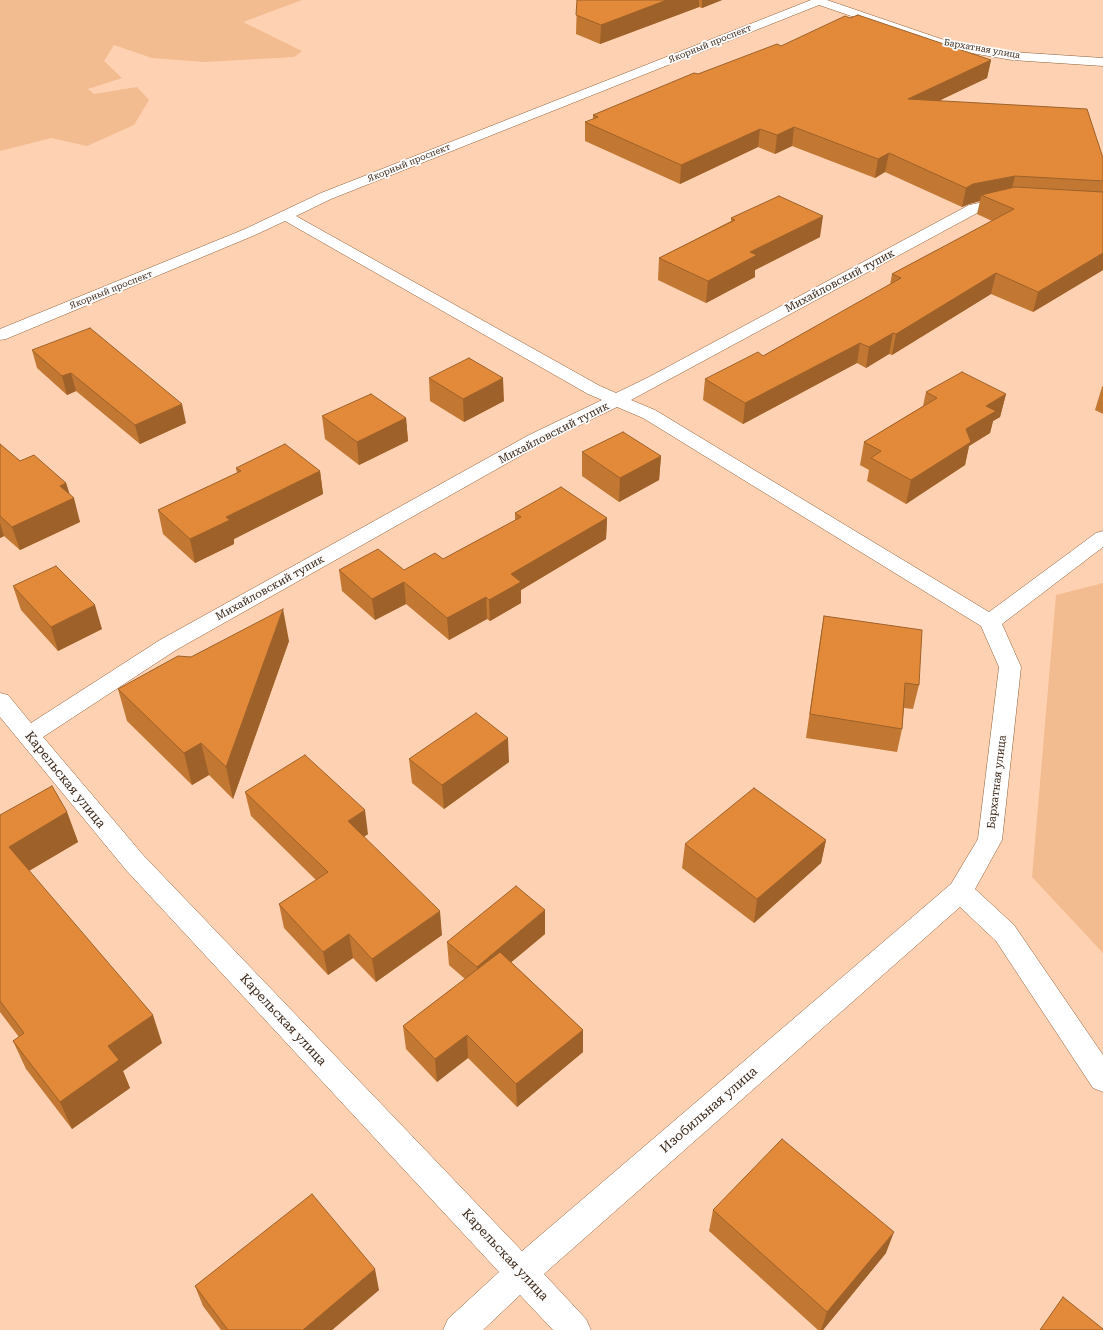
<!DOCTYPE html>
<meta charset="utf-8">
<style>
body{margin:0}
canvas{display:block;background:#fdd1b1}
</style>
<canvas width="1103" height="1330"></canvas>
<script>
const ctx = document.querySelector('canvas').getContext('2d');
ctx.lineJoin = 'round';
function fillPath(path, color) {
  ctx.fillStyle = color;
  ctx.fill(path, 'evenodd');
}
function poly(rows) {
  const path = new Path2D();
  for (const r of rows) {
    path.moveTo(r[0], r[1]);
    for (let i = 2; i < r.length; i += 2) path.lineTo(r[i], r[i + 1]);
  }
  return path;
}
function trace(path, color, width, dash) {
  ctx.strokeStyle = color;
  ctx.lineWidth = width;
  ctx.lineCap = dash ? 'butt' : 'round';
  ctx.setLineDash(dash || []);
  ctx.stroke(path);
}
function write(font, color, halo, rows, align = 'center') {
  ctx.font = font + ' "Roboto Serif",serif';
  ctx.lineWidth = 3.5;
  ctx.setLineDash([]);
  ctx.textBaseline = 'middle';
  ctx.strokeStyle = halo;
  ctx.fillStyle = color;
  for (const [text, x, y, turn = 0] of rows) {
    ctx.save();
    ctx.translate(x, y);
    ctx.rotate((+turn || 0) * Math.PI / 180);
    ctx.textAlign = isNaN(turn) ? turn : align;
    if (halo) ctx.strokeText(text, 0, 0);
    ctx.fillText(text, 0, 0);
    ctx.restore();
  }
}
fillPath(poly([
 [0,0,302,0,243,22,302,51,294,57,204,62,152,58,114,45,104,61,122,78,88,89,94,94,137,87,149,100,134,125,87,146,51,138,0,151],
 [1103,583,1103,953,1032,877,1056,595]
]), '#f3bb90');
const minor = poly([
 [811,0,827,0,950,42,1012,52,1103,58,1103,66,1012,60,948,49,819,5,331,199,296,216,600,386,616,393,649,377,969,205,1008,197,1013,198,1015,201,1013,204,979,212,631,400,655,410,989,612,1096,533,1103,531,1103,547,1002,624,1021,667,1002,840,975,889,1014,925,1103,1055,1103,1092,1093,1088,996,941,960,907,544,1274,586,1319,591,1330,553,1330,520,1295,483,1330,443,1330,448,1319,499,1272,126,870,0,717,0,693,8,695,31,723,160,640,529,435,602,400,588,394,285,221,255,235,6,339,0,340,0,329,245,229,321,193,811,0],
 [617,407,643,418,981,626,999,667,978,839,951,884,522,1251,144,856,43,737,176,650,543,443,617,407]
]);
trace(minor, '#8f603a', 1);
fillPath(minor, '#fff');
fillPath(poly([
 [577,0,722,0,702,8,699,7,600,44,576,34],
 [781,46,991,60,987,78,940,100,1103,181,1103,270,1033,312,991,294,892,355,889,354,866,368,857,363,743,424,703,400,705,379,763,356,890,285,892,274,992,221,977,214,980,201,969,204,962,207,885,172,875,178,792,146,775,154,758,147,680,184,585,141,585,122,593,119,593,115,698,74],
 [731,218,820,237,755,270,755,277,706,303,658,280,659,258,731,221],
 [32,350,186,423,140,444,76,391,67,395,37,368],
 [429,378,504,401,464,422,430,401],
 [1103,386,1103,414,1095,410,1102,387],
 [926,392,1006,394,1000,417,993,421,990,433,969,446,965,465,906,504,867,481,869,470,860,465,864,442,923,406],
 [322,416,406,418,408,441,359,465,325,439],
 [0,444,20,461,66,483,70,495,80,522,20,550,4,536,0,538],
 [582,452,661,456,659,480,619,502,582,476],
 [236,468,320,471,323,494,234,539,234,544,195,563,163,534,158,510,237,473],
 [515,513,607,518,606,539,521,590,521,603,490,621,487,619,449,640,406,604,375,620,342,591,339,570,404,570,443,559,515,521],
 [13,586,102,629,58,651,21,610],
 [824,616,919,685,913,709,904,708,902,729,897,752,806,738,820,640],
 [289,641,233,799,209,775,192,785,127,721,118,689,191,657],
 [409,759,509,762,444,809,412,783],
 [245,792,368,834,364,837,442,935,376,982,353,958,328,975,284,928,279,904,316,880,251,816],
 [67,812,78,842,29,871,162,1043,123,1071,130,1088,72,1129,26,1069,13,1041,19,1037,0,1012,0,815],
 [826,840,821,863,754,923,682,868,685,844],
 [545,934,511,962,583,1030,583,1052,517,1107,468,1058,437,1082,406,1049,403,1026,465,979,449,965,447,942],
 [713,1210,886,1253,823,1330,818,1330,709,1231],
 [195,1286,379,1290,332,1330,221,1330,203,1306]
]), '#c27732');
fillPath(poly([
 [667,0,699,0,699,7,600,44,601,25],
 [702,0,722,0,702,8],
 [991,60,987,78,905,117,908,99],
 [794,127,792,146,775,154,777,135],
 [760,129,758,147,680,184,681,165],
 [889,153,885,172,875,178,878,159],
 [1015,176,1010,196,981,195,980,201,969,204,962,207,966,188,973,184],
 [823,216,820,237,755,270,755,277,706,303,708,281,750,252],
 [1103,253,1103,270,1033,312,1038,292],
 [996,273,991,294,892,355,896,334],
 [893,333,889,354,866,368,869,347],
 [860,343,857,363,743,424,745,403],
 [71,373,76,391,67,395,62,376],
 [503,378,504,401,464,422,463,399],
 [1006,394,1000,417,993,421,990,433,969,446,965,465,906,504,911,480,966,429,986,406],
 [182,404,186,423,140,444,135,425],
 [406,418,408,441,359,465,357,442],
 [661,456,659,480,619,502,620,478],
 [320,471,323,494,234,539,234,544,195,563,190,539,226,517],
 [66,483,71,499,74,498,80,522,20,550,12,527,60,486],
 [607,518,606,539,521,590,521,603,490,621,489,600,511,574],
 [0,523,4,536,0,538],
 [404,582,406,604,375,620,372,599],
 [486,597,487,619,449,640,447,618],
 [95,605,102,629,58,651,51,627],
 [283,609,289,641,233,799,226,767],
 [508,738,509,762,444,809,442,785],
 [201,743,209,775,192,785,184,753],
 [365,810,368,834,351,845,348,821],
 [67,812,78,842,20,876,9,847],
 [826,840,821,863,754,923,757,899],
 [545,910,545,934,478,990,477,967],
 [440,911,442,935,376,982,372,959],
 [349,934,353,958,328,975,323,952],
 [153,1015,162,1043,123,1071,130,1088,72,1129,60,1102,108,1046],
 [583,1030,583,1052,517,1107,516,1084],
 [467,1035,468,1058,437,1082,435,1059],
 [894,1232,886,1253,823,1330,821,1330,827,1312],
 [375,1269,379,1290,332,1330,303,1330]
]), '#9e6129');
const building = poly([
 [577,0,667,0,601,25,576,15,577,0],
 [858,15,991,60,908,99,1087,109,1103,158,1103,181,1015,176,973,184,966,188,889,153,878,159,794,127,777,135,760,129,681,165,585,122,598,117,593,115,694,73,698,74,777,44,781,46,845,16,850,18,858,15],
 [1015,187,1103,192,1103,253,1038,292,996,273,896,334,893,333,869,347,860,343,745,403,705,379,758,352,763,356,901,278,892,274,1014,209,981,195,1015,187],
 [779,196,823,216,750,252,757,255,708,281,659,258,735,220,731,218,779,196],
 [90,328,182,404,135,425,71,373,62,376,32,350,90,328],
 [469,358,503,378,463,399,429,378,469,358],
 [962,372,1006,394,986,406,996,411,966,429,971,442,911,480,871,458,881,451,864,442,937,398,926,392,962,372],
 [371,394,406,418,357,442,322,416,371,394],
 [623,432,661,456,620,478,582,452,623,432],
 [0,444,20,461,34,455,66,483,60,486,74,498,12,527,0,516,0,444],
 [285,444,320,471,226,517,230,520,190,539,158,510,241,471,236,468,285,444],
 [561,487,607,518,511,574,521,582,489,600,486,597,447,618,404,582,372,599,339,570,378,549,404,570,435,553,443,559,521,517,515,513,561,487],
 [56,566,95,605,51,627,13,586,56,566],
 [283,609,226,767,201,743,184,753,118,689,178,656,191,657,283,609],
 [824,616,922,630,919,685,905,683,902,729,810,714,824,616],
 [476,713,508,738,442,785,409,759,476,713],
 [305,755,365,810,348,821,440,911,372,959,349,934,323,952,279,904,328,872,245,792,305,755],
 [52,786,67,812,9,847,153,1015,108,1046,119,1060,60,1102,13,1041,24,1033,0,1001,0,815,52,786],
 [754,788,826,840,757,899,685,844,754,788],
 [516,886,545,910,477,967,447,942,516,886],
 [500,952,583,1030,516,1084,467,1035,435,1059,403,1026,500,952],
 [782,1139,894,1232,827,1312,713,1210,782,1139],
 [312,1194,375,1269,303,1330,228,1330,195,1286,312,1194],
 [1063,1297,1103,1329,1103,1330,1040,1330,1063,1297]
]);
fillPath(building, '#e28a3a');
trace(building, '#9e6129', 1);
write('9px', '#3c2717', '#fcfcfc', [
 ["Якорный проспект",710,44,-22],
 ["Бархатная улица",982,49,10],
 ["Якорный проспект",409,163,-22],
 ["Якорный проспект",111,290,-22]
]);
write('11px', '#3c2717', '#fcfcfc', [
 ["Михайловский тупик",840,281,-28],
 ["Михайловский тупик",554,433,-27],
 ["Михайловский тупик",270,588,-29],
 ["Бархатная улица",997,782,-83]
]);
write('13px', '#3c2717', '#fcfcfc', [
 ["Карельская улица",65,780,51],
 ["Карельская улица",283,1020,47],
 ["Изобильная улица",709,1110,-41],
 ["Карельская улица",505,1255,47]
]);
</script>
